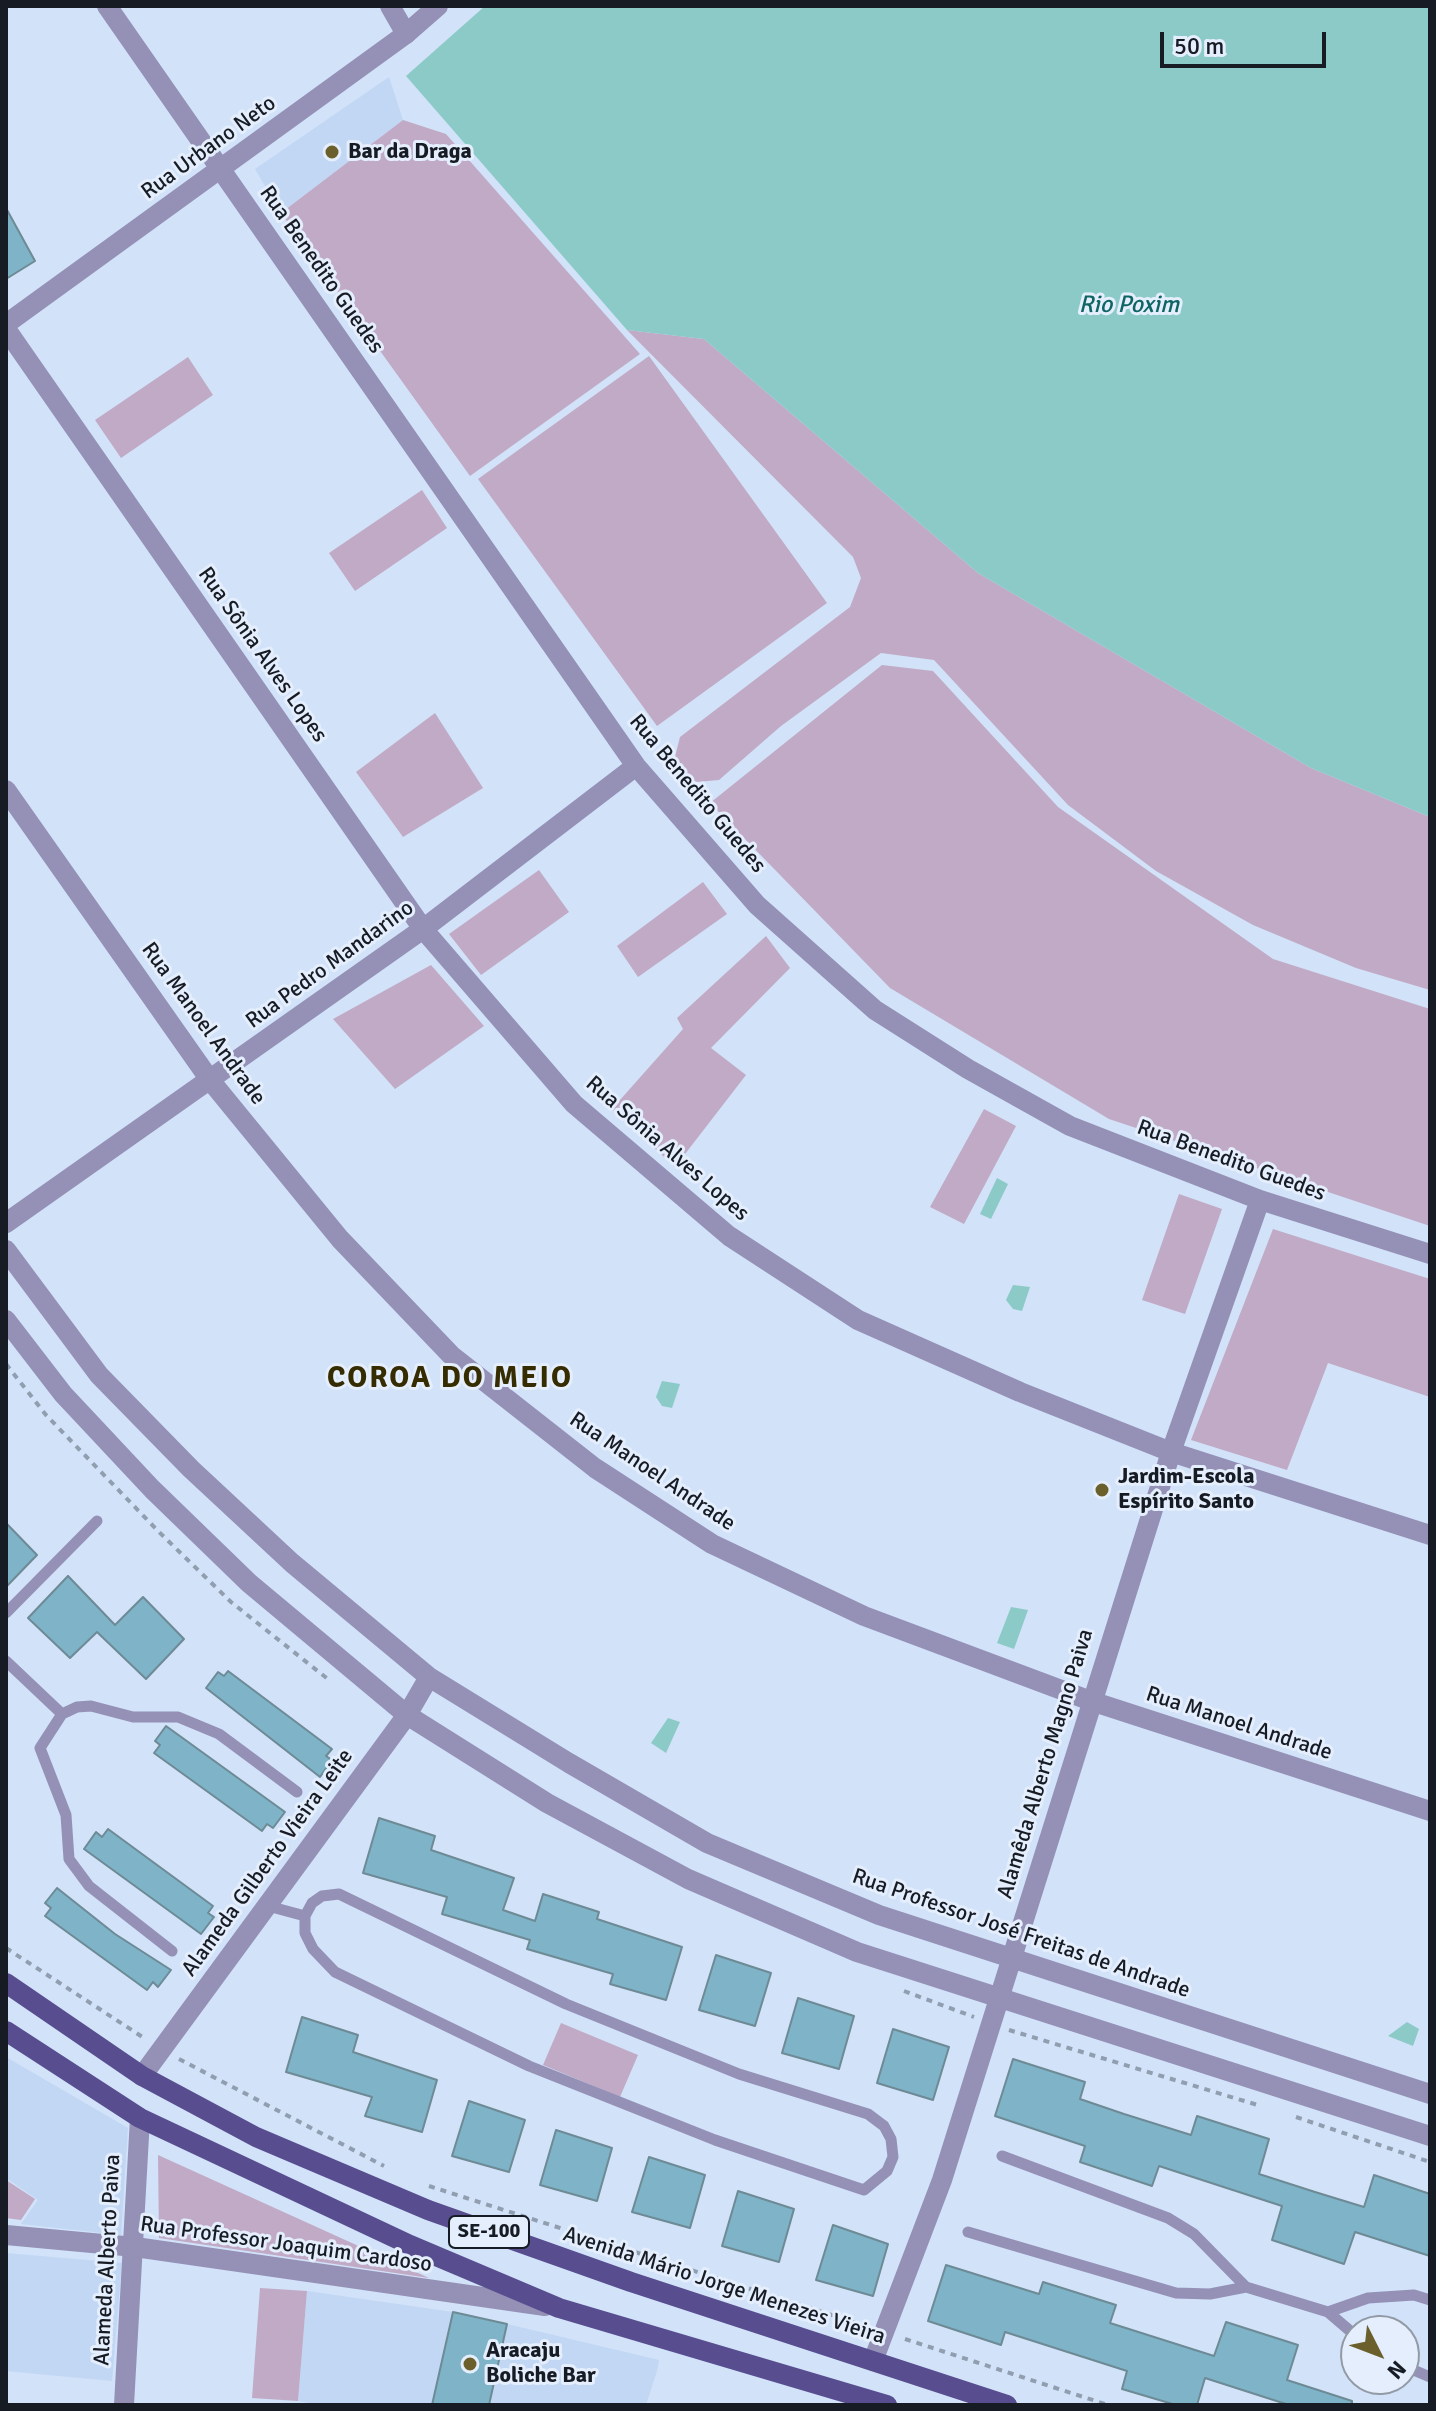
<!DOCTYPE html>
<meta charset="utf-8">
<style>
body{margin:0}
#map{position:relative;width:1436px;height:2411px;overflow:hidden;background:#d1e2f9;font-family:Signika,sans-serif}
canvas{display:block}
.frame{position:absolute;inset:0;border:8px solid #161b24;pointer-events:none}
.north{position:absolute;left:1340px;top:2315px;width:80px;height:80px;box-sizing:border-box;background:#e4eefc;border:2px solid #929aa6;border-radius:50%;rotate:132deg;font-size:22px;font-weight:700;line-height:32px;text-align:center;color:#161b24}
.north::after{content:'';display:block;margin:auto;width:28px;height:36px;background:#6b5f2c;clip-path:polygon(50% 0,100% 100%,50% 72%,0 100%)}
.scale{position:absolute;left:1160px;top:32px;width:166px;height:36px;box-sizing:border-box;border:4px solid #161b24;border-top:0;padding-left:10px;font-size:24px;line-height:28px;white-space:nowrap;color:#161b24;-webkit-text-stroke:6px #e4eefc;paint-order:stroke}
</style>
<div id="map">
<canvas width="1436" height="2411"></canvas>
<div class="frame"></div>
<div class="north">N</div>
<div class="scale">50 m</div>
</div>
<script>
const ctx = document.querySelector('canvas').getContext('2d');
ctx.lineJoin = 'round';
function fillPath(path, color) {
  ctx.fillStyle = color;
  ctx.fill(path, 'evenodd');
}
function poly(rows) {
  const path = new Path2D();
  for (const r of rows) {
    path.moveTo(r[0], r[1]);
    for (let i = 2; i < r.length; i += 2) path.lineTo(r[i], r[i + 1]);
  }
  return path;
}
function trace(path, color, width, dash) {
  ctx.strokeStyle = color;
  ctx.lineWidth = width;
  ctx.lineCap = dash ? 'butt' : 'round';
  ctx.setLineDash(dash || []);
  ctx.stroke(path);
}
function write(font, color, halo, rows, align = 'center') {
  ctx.font = font + ' Signika,sans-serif';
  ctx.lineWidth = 6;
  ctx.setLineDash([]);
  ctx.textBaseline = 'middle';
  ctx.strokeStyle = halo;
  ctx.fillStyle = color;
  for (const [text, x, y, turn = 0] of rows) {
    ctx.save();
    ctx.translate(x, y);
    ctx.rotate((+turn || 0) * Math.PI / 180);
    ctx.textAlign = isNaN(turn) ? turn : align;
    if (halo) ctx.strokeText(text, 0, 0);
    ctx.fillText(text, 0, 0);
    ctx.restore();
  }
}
fillPath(poly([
 [389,77,403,120,281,213,255,169],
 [6,2057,128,2128,121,2235,21,2224,38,2200,6,2178],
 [6,2253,122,2263,112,2381,6,2371],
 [307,2291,453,2312,507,2324,659,2360,657,2371,646,2405,320,2405,298,2401]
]), '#c2d7f4');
fillPath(poly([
 [403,120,446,134,640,354,470,476,281,213],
 [627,330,704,339,978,573,1311,768,1430,817,1430,990,1356,968,1253,925,1156,871,1068,805,934,660,881,653,781,726,719,780,696,782,673,765,680,737,850,607,861,578,853,557],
 [649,356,827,603,657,726,478,479],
 [188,357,213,395,121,458,95,420],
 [422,490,447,528,355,591,329,553],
 [882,665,933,671,1058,807,1273,959,1430,1009,1430,1226,1109,1119,890,988,710,803],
 [435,713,483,788,403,837,356,772],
 [539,870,569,912,481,975,449,934],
 [703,882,727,914,638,977,617,946],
 [766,936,790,968,711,1048,746,1075,675,1167,612,1109,683,1029,677,1018],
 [431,965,484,1026,395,1089,333,1019],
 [984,1109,1016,1126,964,1224,930,1207],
 [1179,1194,1222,1209,1185,1314,1142,1300],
 [1273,1229,1430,1279,1430,1397,1328,1363,1287,1470,1191,1440],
 [561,2023,638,2055,620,2097,543,2065],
 [158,2155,429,2278,159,2238],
 [6,2180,35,2199,21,2220,6,2218],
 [260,2288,307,2291,298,2401,252,2398]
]), '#c1aac6');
fillPath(poly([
 [485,6,1430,6,1430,817,1311,768,978,573,704,339,627,330,406,76],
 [997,1178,1008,1184,991,1219,980,1214],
 [1013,1285,1030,1287,1022,1311,1013,1309,1006,1300],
 [662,1381,680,1384,672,1408,662,1406,656,1397],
 [1011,1607,1028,1610,1014,1649,997,1643],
 [668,1718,680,1722,666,1753,651,1743],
 [1407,2022,1419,2029,1413,2046,1388,2036]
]), '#8ccac8');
const building = poly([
 [6,208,35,261,6,279,6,208],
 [6,1523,37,1555,6,1587,6,1523],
 [68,1576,115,1625,143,1597,184,1639,146,1679,97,1632,70,1658,28,1618,68,1576],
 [228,1671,332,1749,326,1756,332,1760,320,1777,206,1688,218,1672,224,1676,228,1671],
 [166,1726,285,1812,273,1828,267,1824,262,1831,154,1753,160,1745,155,1741,166,1726],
 [379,1818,435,1836,431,1850,514,1878,503,1910,535,1921,543,1894,599,1912,597,1919,682,1947,666,2000,610,1984,613,1974,527,1949,530,1940,442,1914,447,1897,363,1873,379,1818],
 [108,1829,213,1906,208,1913,214,1917,201,1934,84,1849,96,1832,102,1837,108,1829],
 [57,1888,115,1934,171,1970,158,1987,153,1982,147,1990,45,1916,51,1908,45,1903,57,1888],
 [716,1955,771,1973,755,2026,699,2010,716,1955],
 [798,1998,854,2016,839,2069,782,2053,798,1998],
 [302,2017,358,2035,353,2052,437,2080,422,2132,365,2116,372,2097,286,2072,302,2017],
 [893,2029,949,2047,933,2100,877,2083,893,2029],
 [1013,2059,1085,2082,1080,2099,1124,2114,1191,2135,1197,2116,1269,2139,1259,2174,1315,2192,1364,2207,1374,2175,1430,2194,1430,2256,1355,2232,1344,2264,1272,2240,1282,2206,1159,2166,1152,2186,1080,2162,1085,2146,995,2116,1013,2059],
 [469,2101,525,2120,509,2172,452,2156,469,2101],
 [556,2130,612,2148,597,2201,540,2185,556,2130],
 [649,2157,705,2175,690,2228,632,2212,649,2157],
 [738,2191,794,2209,779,2262,722,2246,738,2191],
 [833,2225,888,2244,873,2296,816,2280,833,2225],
 [946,2265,1039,2294,1043,2282,1116,2305,1110,2323,1214,2356,1226,2322,1298,2345,1287,2380,1352,2401,1352,2405,1289,2405,1205,2378,1197,2405,1176,2405,1122,2389,1127,2371,1005,2332,1001,2345,928,2321,946,2265],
 [453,2312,507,2324,489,2405,432,2405,453,2312]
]);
fillPath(building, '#7eb3c8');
trace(building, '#6d8a95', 2);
trace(poly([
 [6,1364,46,1415,159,1532,231,1602,329,1680],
 [6,1948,144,2038],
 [904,1991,974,2017],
 [1009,2030,1261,2106],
 [179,2059,384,2166],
 [1296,2117,1430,2162],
 [429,2186,866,2326],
 [905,2339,1108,2405]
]), '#919eb0', 4, [6, 6]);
trace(poly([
 [6,1613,97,1521],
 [6,1661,62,1714],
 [339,1894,566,2004,739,2074,868,2114,884,2126,891,2139,893,2157,887,2171,864,2190,715,2140,529,2066,335,1972,313,1949,305,1933,305,1916,312,1903,322,1896,339,1894],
 [268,1906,305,1916],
 [172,1951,89,1886,69,1859,66,1815,40,1748,62,1714,77,1707,91,1706,133,1717,178,1717,219,1734,297,1792],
 [1002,2156,1168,2218,1194,2234,1246,2287],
 [968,2232,1176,2293,1210,2294,1246,2287,1328,2312,1356,2336],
 [1328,2312,1368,2298,1414,2295,1430,2300],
 [1404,2366,1430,2377]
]), '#9490b6', 11);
trace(poly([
 [107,6,636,766,757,905,875,1010,968,1069,1070,1126,1260,1200,1430,1254],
 [390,6,406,34],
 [6,329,423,929,574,1104,729,1236,858,1320,1020,1392,1171,1452,1430,1535],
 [6,790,210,1080,340,1239,451,1355,595,1468,712,1544,864,1616,1091,1701,1430,1811],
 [6,1223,423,929,636,766],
 [6,1250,99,1375,191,1469,292,1563,429,1677,569,1763,707,1843,879,1915,1430,2094],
 [142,2076,407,1715,429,1677],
 [873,2361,942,2180,1171,1452,1260,1200],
 [124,2405,140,2118]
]), '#9490b6', 20);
trace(poly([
 [6,324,406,34,438,6],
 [6,1320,63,1394,152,1489,249,1583,407,1715,547,1803,688,1879,857,1952,1430,2136],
 [6,2235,135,2247,545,2306]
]), '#9490b6', 20);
trace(poly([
 [6,1983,142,2076,256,2137,428,2210,631,2282,1007,2405],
 [6,2031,140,2118,410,2245,559,2308,887,2405]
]), '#574d8f', 20);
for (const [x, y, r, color] of [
 [332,152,8,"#6b5f2c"],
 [1102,1490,8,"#6b5f2c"],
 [470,2364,8,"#6b5f2c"]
]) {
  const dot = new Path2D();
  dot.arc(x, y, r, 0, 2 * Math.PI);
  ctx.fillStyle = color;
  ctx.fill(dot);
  trace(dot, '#e4eefc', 3);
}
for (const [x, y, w] of [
 [489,2232,80]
]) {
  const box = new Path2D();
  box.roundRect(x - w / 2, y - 16, w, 32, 6);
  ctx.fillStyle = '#e4eefc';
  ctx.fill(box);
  trace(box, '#161b24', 2);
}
write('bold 20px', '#161b24', null, [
 ["SE-100",489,2232]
]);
write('22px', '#161b24', '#e4eefc', [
 ["Rua Urbano Neto",209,148,-36],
 ["Rua Benedito Guedes",321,270,55],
 ["Rua Sônia Alves Lopes",262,655,55],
 ["Rua Benedito Guedes",697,794,50],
 ["Rua Pedro Mandarino",330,965,-36],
 ["Rua Manoel Andrade",203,1024,54],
 ["Rua Sônia Alves Lopes",667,1149,41],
 ["Rua Benedito Guedes",1231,1161,20],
 ["Rua Manoel Andrade",652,1472,34],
 ["Rua Manoel Andrade",1239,1724,18],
 ["Alamêda Alberto Magno Paiva",1046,1764,-73],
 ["Alameda Gilberto Vieira Leite",268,1863,-54],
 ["Rua Professor José Freitas de Andrade",1021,1934,19],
 ["Rua Professor Joaquim Cardoso",286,2245,8],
 ["Alameda Alberto Paiva",108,2260,-87],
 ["Avenida Mário Jorge Menezes Vieira",724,2286,18]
]);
write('bold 22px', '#161b24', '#e4eefc', [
 ["Bar da Draga",348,152],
 ["Jardim-Escola",1118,1477],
 ["Espírito Santo",1118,1502],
 ["Aracaju",486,2351],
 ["Boliche Bar",486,2376]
], 'left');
write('italic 24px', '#0e6563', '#e4eefc', [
 ["Rio Poxim",1129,306]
]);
ctx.letterSpacing = '2px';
write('bold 30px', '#362c01', '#e4eefc', [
 ["COROA DO MEIO",450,1379]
]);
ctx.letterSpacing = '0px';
</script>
